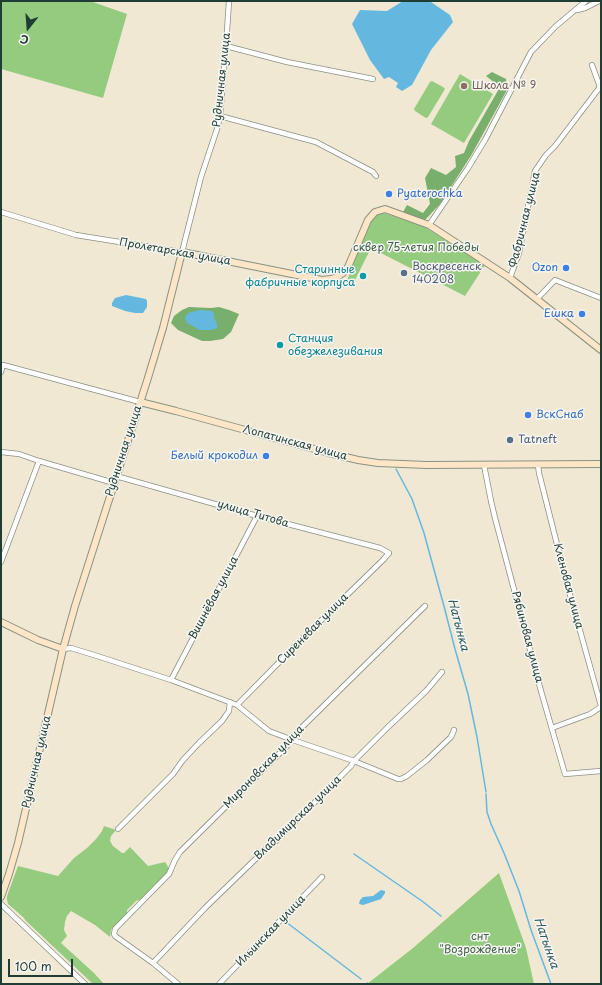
<!DOCTYPE html>
<meta charset="utf-8">
<style>
body{margin:0}
#map{position:relative;width:602px;height:985px;overflow:hidden;background:#f1e8d4;font-family:"Playpen Sans",sans-serif}
canvas{display:block}
.frame{position:absolute;inset:0;border:2px solid #1f3d34;pointer-events:none}
.north{position:absolute;left:8px;top:8px;width:40px;height:40px;-webkit-text-stroke:3px #f6f6f2;paint-order:stroke;rotate:197deg;font-size:11px;font-weight:700;line-height:16px;text-align:center;color:#1f3d34}
.north::after{content:'';display:block;margin:auto;width:14px;height:18px;background:#1f3d34;clip-path:polygon(50% 0,100% 100%,50% 72%,0 100%)}
.scale{position:absolute;left:8px;top:959px;width:65px;height:18px;box-sizing:border-box;border:2px solid #1f3d34;border-top:0;padding-left:5px;font-size:12px;line-height:14px;white-space:nowrap;color:#1f3d34;-webkit-text-stroke:3px #f6f6f2;paint-order:stroke}
</style>
<div id="map">
<canvas width="602" height="985"></canvas>
<div class="frame"></div>
<div class="north">С</div>
<div class="scale">100 m</div>
</div>
<script>
const ctx = document.querySelector('canvas').getContext('2d');
ctx.lineJoin = 'round';
function fillPath(path, color) {
  ctx.fillStyle = color;
  ctx.fill(path, 'evenodd');
}
function poly(rows) {
  const path = new Path2D();
  for (const r of rows) {
    path.moveTo(r[0], r[1]);
    for (let i = 2; i < r.length; i += 2) path.lineTo(r[i], r[i + 1]);
  }
  return path;
}
function trace(path, color, width, dash) {
  ctx.strokeStyle = color;
  ctx.lineWidth = width;
  ctx.lineCap = dash ? 'butt' : 'round';
  ctx.setLineDash(dash || []);
  ctx.stroke(path);
}
function write(font, color, halo, rows, align = 'center') {
  ctx.font = font + ' "Playpen Sans",sans-serif';
  ctx.lineWidth = 3;
  ctx.setLineDash([]);
  ctx.textBaseline = 'middle';
  ctx.strokeStyle = halo;
  ctx.fillStyle = color;
  for (const [text, x, y, turn = 0] of rows) {
    ctx.save();
    ctx.translate(x, y);
    ctx.rotate((+turn || 0) * Math.PI / 180);
    ctx.textAlign = isNaN(turn) ? turn : align;
    if (halo) ctx.strokeText(text, 0, 0);
    ctx.fillText(text, 0, 0);
    ctx.restore();
  }
}
fillPath(poly([
 [1,1,90,1,127,14,103,98,1,69],
 [460,74,493,94,464,143,431,124],
 [432,81,443,87,445,89,428,117,426,118,415,111,414,109,430,82],
 [384,213,423,226,485,265,465,296,371,248,353,284,347,281,358,248,372,216],
 [104,826,116,830,111,836,110,841,113,846,122,853,124,853,130,847,148,866,165,862,167,865,169,869,168,872,144,898,136,901,127,910,127,914,111,930,110,937,95,925,71,911,67,916,65,922,64,930,67,936,61,943,94,973,104,984,93,984,26,921,23,917,8,904,7,900,7,896,18,866,58,876,74,858,87,848,96,839,102,831],
 [499,873,526,948,534,984,367,984,413,948]
]), '#95cb7e');
fillPath(poly([
 [492,72,506,79,507,90,472,154,440,204,425,220,403,212,407,205,423,213,430,204,425,178,431,168,446,175,456,167,455,156,464,153,469,141,500,87,486,76],
 [189,307,211,308,219,307,229,310,239,314,231,332,223,339,210,341,202,341,178,330,171,323,174,316,182,310]
]), '#78af6d');
fillPath(poly([
 [403,1,426,1,431,2,450,15,453,22,431,50,412,85,402,91,396,87,398,83,389,77,384,79,370,60,352,24,360,10,387,11],
 [126,295,146,299,147,301,147,307,143,313,135,313,125,311,112,306,112,303,115,298],
 [200,310,212,311,214,314,214,318,217,324,217,328,211,330,200,330,187,323,185,318,188,313],
 [381,890,385,891,385,893,381,899,363,905,359,904,360,900,363,897,373,896]
]), '#64b8e0');
trace(poly([
 [396,469,412,499,424,533,445,610,455,649,468,694,477,737,486,792],
 [486,794,487,812,491,824,504,853,519,891,531,930,551,984],
 [354,854,422,901,441,916],
 [286,922,361,979],
 [367,983,368,984]
]), '#64b8e0', 1.5);
const street = poly([
 [577,10,585,8,599,1],
 [226,46,287,62,373,79],
 [220,116,316,142,373,172,376,176],
 [1,212,76,235,182,252,201,177,217,129,220,116,226,46,229,1],
 [429,225,468,168,485,140,531,52,556,26,586,1],
 [510,278,519,253,535,171,546,155,555,146,600,87,592,65],
 [537,299,555,280,601,298],
 [1,372,3,365,140,402],
 [1,452,19,454,39,461],
 [484,465,491,501,495,518,541,691,565,774,601,771],
 [538,465,539,473,567,584,601,706],
 [116,476,257,516,380,548,389,553,384,559,305,636,237,705],
 [1,562,39,461,114,483],
 [63,649,71,648,94,655,171,680,237,705,269,731,290,739,354,761,398,779,401,779,407,776,427,760,451,737,454,730],
 [171,680,257,516],
 [552,728,590,714,601,707],
 [118,829,173,774,183,760,199,743,222,721,229,711,230,702],
 [1,904,85,984],
 [153,963,205,908,269,846,275,842,351,766,354,761,387,728,426,691,442,672],
 [178,984,153,963,115,936,114,934,115,929,169,874,175,860,180,852,287,746,290,739,425,606],
 [219,984,322,877]
]);
const secondary = poly([
 [140,402,176,411,329,453,358,460,378,463,427,465,601,464],
 [1,622,38,640,63,649],
 [1,897,9,874,18,843,63,649,75,606,147,381,163,328,182,252,322,280,331,279,337,277,343,273,348,267,368,220,375,212,385,209,429,225,455,242,510,278,601,350]
]);
trace(street, '#889284', 6);
trace(secondary, '#889284', 8);
trace(street, '#fff', 4.5);
trace(secondary, '#fde5c5', 6);
for (const [x, y, r, color] of [
 [464,86,4,"#8d6e63"],
 [389,194,4,"#3f7fe0"],
 [566,268,4,"#3f7fe0"],
 [404,273,4,"#5c6f8a"],
 [363,276,4,"#0f9aa8"],
 [582,314,4,"#3f7fe0"],
 [280,345,4,"#0f9aa8"],
 [528,415,4,"#3f7fe0"],
 [510,440,4,"#5c6f8a"],
 [266,456,4,"#3f7fe0"]
]) {
  const dot = new Path2D();
  dot.arc(x, y, r, 0, 2 * Math.PI);
  ctx.fillStyle = color;
  ctx.fill(dot);
  trace(dot, '#f6f6f2', 1.5);
}
write('11px', '#1f3d34', '#f6f6f2', [
 ["Рудничная улица",222,80,-84],
 ["Фабричная улица",525,220,-76],
 ["Пролетарская улица",175,252,10],
 ["Лопатинская улица",295,443,15],
 ["Рудничная улица",124,451,-72],
 ["улица Титова",253,514,16],
 ["Кленовая улица",568,586,75],
 ["Вишнёвая улица",214,598,-62],
 ["Сиреневая улица",313,629,-45],
 ["Рябиновая улица",527,637,75],
 ["Рудничная улица",37,762,-77],
 ["Мироновская улица",264,767,-46],
 ["Владимирская улица",298,818,-44],
 ["Ильинская улица",271,931,-46]
]);
write('11px', '#785e54', '#f6f6f2', [
 ["Школа № 9",472,86]
], 'left');
write('11px', '#366cbe', '#f6f6f2', [
 ["Pyaterochka",397,194,"left"],
 ["Ozon",558,268],
 ["Ешка",574,314],
 ["ВскСнаб",536,415,"left"],
 ["Белый крокодил",258,456]
], 'right');
write('11px', '#3c6046', '#f6f6f2', [
 ["сквер 75-летия Победы",416,248],
 ["снт",480,937],
 ["\"Возрождение\"",480,950]
]);
write('11px', '#4e5e75', '#f6f6f2', [
 ["Воскресенск",412,267],
 ["140208",412,280],
 ["Tatneft",518,440]
], 'left');
write('11px', '#0d838f', '#f6f6f2', [
 ["Старинные",355,270],
 ["фабричные корпуса",355,283],
 ["Станция",288,339,"left"],
 ["обезжелезивания",288,352,"left"]
], 'right');
write('italic 12px', '#305c5f', '#f6f6f2', [
 ["Натынка",458,625,75],
 ["Натынка",546,943,71]
]);
</script>
